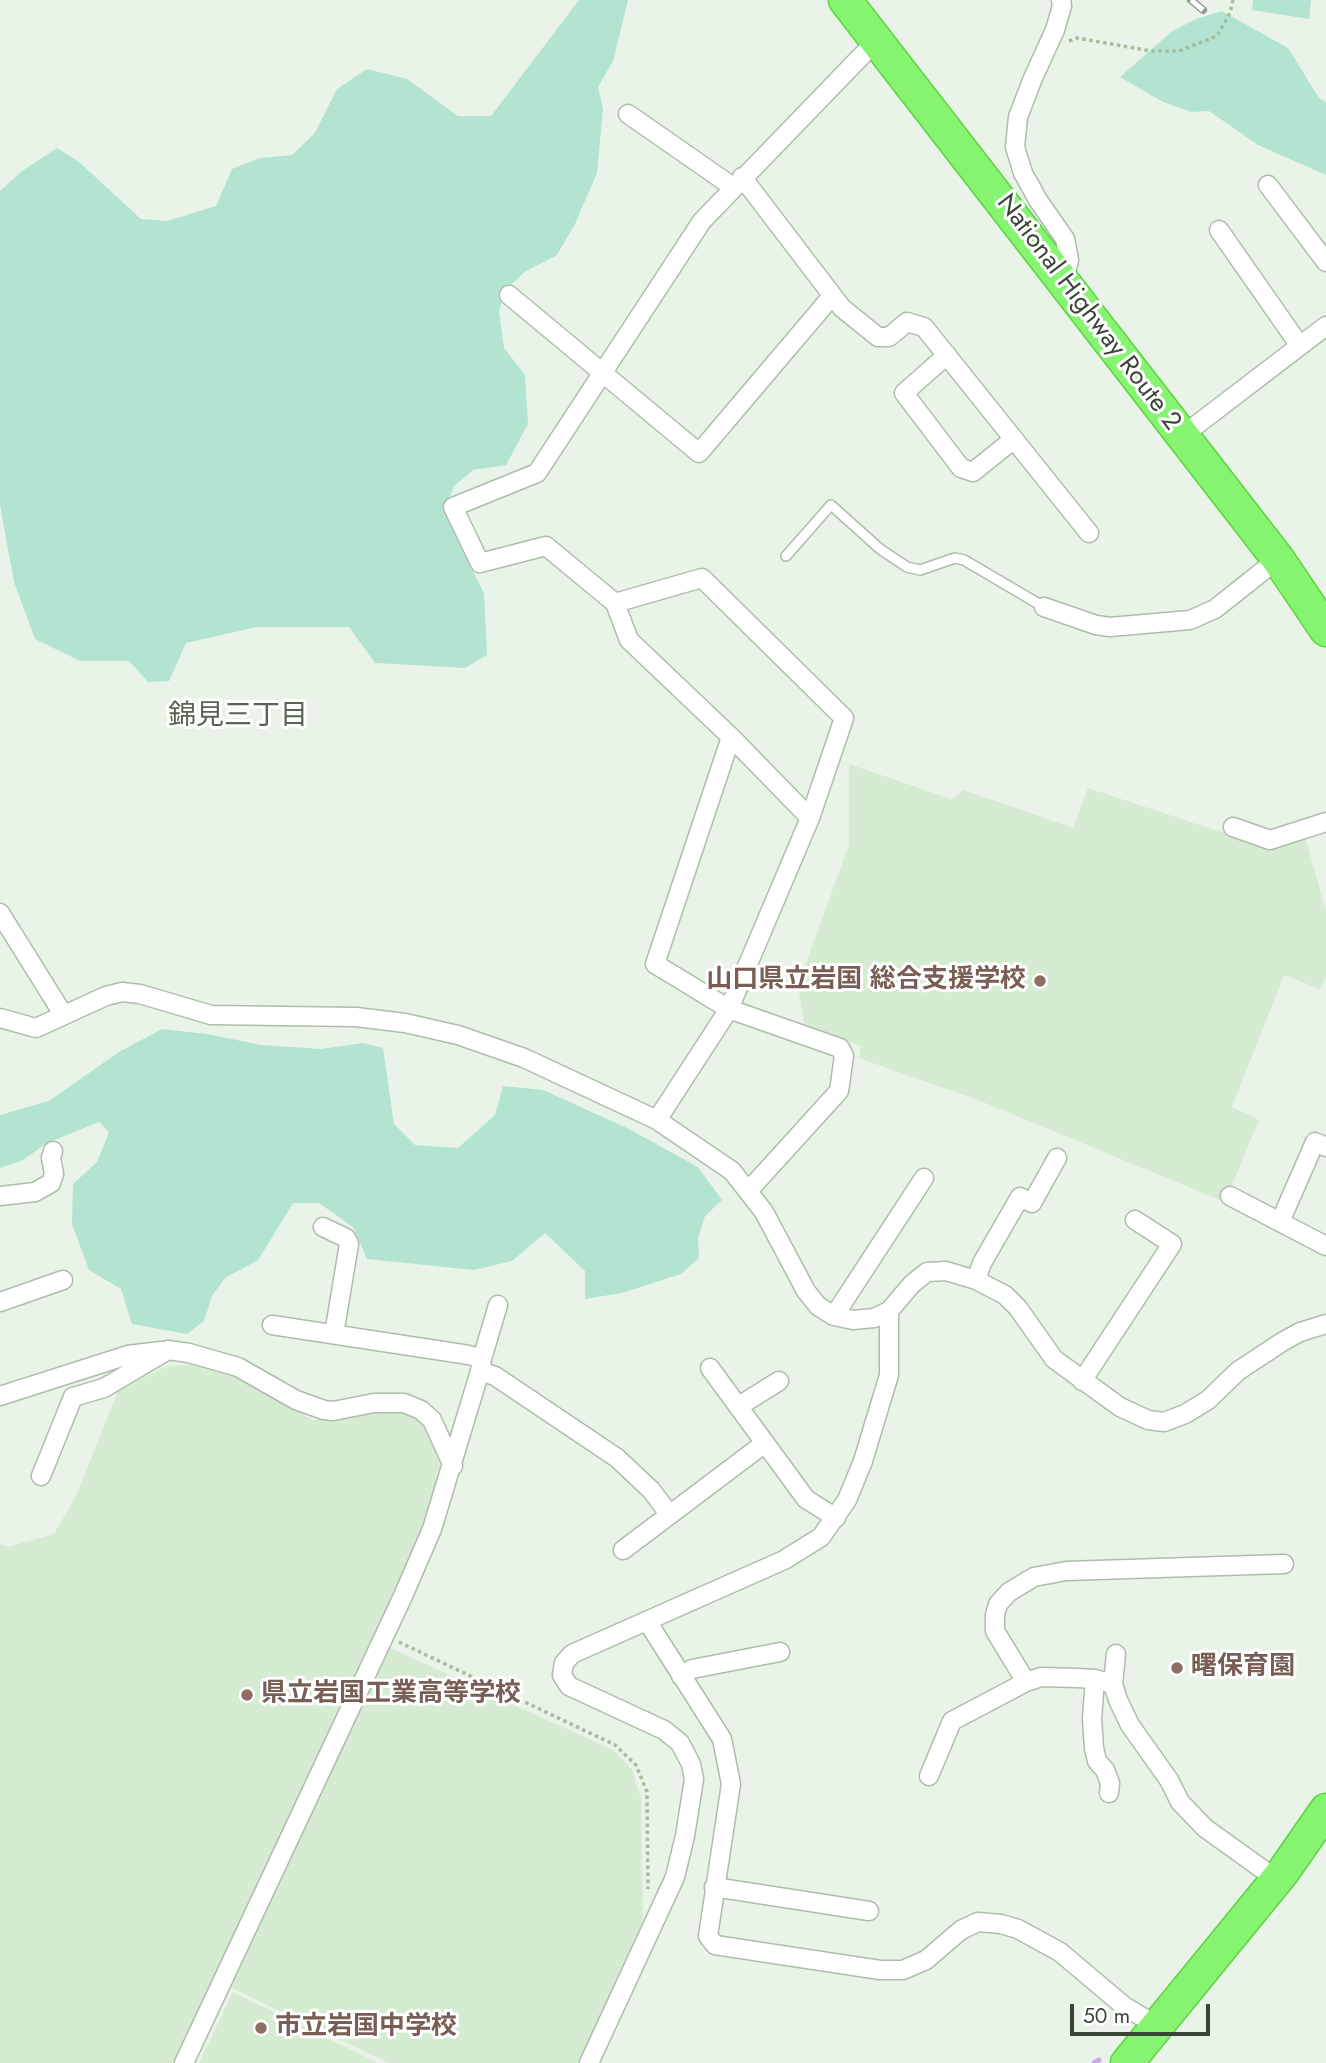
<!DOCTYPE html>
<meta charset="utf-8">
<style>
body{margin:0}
#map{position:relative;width:1326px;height:2063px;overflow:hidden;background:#e9f3e8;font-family:Jost,sans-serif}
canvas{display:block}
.scale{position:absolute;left:1070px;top:2004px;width:140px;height:32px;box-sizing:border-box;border:4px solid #3a4537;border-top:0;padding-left:9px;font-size:21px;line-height:24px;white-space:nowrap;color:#3a4537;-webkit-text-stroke:5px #fff;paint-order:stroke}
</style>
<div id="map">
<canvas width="1326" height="2063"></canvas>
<div class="scale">50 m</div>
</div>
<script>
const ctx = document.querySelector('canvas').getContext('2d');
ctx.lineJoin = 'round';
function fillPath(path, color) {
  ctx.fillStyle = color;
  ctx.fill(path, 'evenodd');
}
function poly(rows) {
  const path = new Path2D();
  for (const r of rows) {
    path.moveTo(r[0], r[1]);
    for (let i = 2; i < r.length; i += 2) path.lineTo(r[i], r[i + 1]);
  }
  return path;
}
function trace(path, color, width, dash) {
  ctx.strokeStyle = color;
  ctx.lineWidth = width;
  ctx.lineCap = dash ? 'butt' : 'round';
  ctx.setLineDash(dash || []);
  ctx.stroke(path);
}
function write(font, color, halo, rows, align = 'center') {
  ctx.font = font + ' Jost,"Noto Sans JP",sans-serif';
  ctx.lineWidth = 6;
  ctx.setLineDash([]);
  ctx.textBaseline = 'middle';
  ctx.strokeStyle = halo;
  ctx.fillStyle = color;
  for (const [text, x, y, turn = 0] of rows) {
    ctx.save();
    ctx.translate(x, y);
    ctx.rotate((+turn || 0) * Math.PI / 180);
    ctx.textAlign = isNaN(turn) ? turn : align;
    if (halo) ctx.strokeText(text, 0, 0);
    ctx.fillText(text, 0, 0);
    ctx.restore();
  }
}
fillPath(poly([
 [849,764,951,799,964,790,1073,828,1088,788,1266,847,1305,836,1326,911,1326,977,1320,989,1284,975,1232,1107,1259,1120,1225,1202,983,1102,859,1058,861,1046,804,1024,798,985,849,845],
 [195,1364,234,1373,313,1420,399,1411,419,1418,430,1431,440,1466,435,1494,424,1529,375,1641,613,1750,632,1770,641,1799,643,1920,578,2063,389,2063,215,1980,175,2063,0,2063,0,1544,8,1547,54,1534,77,1494,118,1391,167,1366],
 [233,1992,378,2063,199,2063]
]), '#d5ebd2');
fillPath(poly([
 [579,0,628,0,613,61,598,87,603,109,597,173,575,224,557,255,526,271,506,289,499,311,504,348,525,375,528,424,506,465,473,470,454,486,445,508,456,537,484,593,487,655,465,668,375,663,349,627,257,627,186,643,169,681,148,682,129,661,80,661,35,639,14,582,0,505,0,191,22,171,57,148,79,162,141,219,167,221,216,206,232,169,260,158,292,155,315,133,337,89,367,69,407,79,458,116,491,116],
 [1253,0,1311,0,1309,19,1252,10],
 [1222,11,1288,48,1319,98,1326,102,1326,175,1258,145,1209,111,1191,112,1163,102,1120,77,1171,32,1196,19],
 [162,1029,207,1034,261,1045,321,1049,363,1043,383,1048,394,1124,415,1145,458,1148,495,1115,503,1086,543,1090,627,1128,698,1167,722,1200,705,1216,698,1238,699,1258,681,1274,622,1293,585,1299,585,1271,545,1233,512,1261,474,1270,367,1259,353,1227,319,1203,293,1203,258,1260,225,1278,212,1296,204,1321,187,1334,132,1324,121,1289,89,1270,72,1224,73,1184,97,1162,109,1132,99,1122,47,1143,23,1160,0,1168,0,1115,49,1101,119,1052]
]), '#b3e4d2');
trace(poly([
 [1094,2063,1099,2060]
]), '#cfa8eb', 5);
const lane = poly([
 [786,556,831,505,880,549,907,567,920,570,955,558,964,560,1044,607]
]);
const street = poly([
 [1061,0,1062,6,1055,30,1033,78,1018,117,1015,147,1023,173,1038,200,1065,239,1069,260,1064,281],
 [628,114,733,187],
 [742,177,842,308,878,337,889,337,907,322,924,327,1089,533],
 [1268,185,1326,262],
 [1219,230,1300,346],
 [509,295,699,453,832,296],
 [947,355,904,393,961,468,973,472,1014,439],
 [1182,436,1326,326],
 [615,603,702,578,844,718,810,818,729,1009,657,1120],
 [1044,607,1096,625,1110,627,1190,620,1215,609,1278,559],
 [731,737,655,964,729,1009,840,1048,844,1056,839,1091,749,1190],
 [810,818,731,737,629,640,615,603,546,546,480,563,453,507,537,473,702,221,876,41],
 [1233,827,1270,840,1326,822],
 [0,913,63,1014],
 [0,1018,36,1028,106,996,122,992,140,994,211,1015,356,1017,405,1023,458,1035,524,1058,657,1120,732,1171,764,1212,806,1291,818,1306,834,1316,853,1320,874,1318,889,1311,912,1284,927,1272,946,1271,976,1280,1005,1295,1018,1308,1054,1359,1120,1407,1148,1420,1164,1422,1185,1414,1208,1400,1238,1371,1282,1342,1300,1332,1326,1324],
 [0,1196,35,1192,51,1183,54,1174,51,1158,53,1151],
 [1230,1196,1326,1246],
 [1280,1222,1315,1142,1326,1147],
 [323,1227,346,1238,349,1244,334,1334],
 [976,1280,982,1263,1020,1197,1032,1203,1057,1158],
 [0,1302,63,1280],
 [834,1316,924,1178],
 [482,1359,498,1305],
 [710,1368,806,1499,836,1518],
 [480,1371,495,1376,617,1458,651,1490,670,1515],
 [1082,1381,1172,1244,1135,1220],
 [0,1396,128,1355,161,1351],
 [739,1406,779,1381],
 [41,1476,73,1397,104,1388,168,1350,189,1353,238,1367,296,1400,324,1410,333,1411,374,1403,404,1403,421,1410,432,1420,453,1466],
 [623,1550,765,1443],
 [647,1621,722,1739,731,1784,708,1936,715,1945,880,1970,903,1970,926,1960,961,1930,978,1922,1001,1924,1018,1929,1060,1952,1124,2006,1157,2026],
 [1116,1654,1113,1684,1118,1700,1130,1725,1169,1780,1180,1802,1205,1828,1276,1879],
 [681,1676,692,1669,780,1652],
 [1095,1679,1092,1719,1094,1748,1097,1761,1105,1770,1110,1783,1109,1793],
 [1026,1682,995,1631,995,1615,998,1604,1009,1592,1034,1577,1066,1571,1284,1564],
 [929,1776,952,1721,1026,1682,1041,1677,1077,1678,1095,1679,1113,1684],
 [714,1887,869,1911],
 [184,2063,403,1596,432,1529,480,1371,482,1359,469,1355,272,1325],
 [589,2063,675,1877,685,1836,694,1779,691,1764,680,1743,664,1730,569,1686,562,1675,564,1663,572,1654,784,1560,821,1537,847,1500,863,1461,889,1375,889,1311]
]);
const highway = poly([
 [845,0,1278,559,1326,630],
 [1127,2063,1283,1872,1326,1810]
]);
trace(lane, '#aebdab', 12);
trace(street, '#aebdab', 21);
trace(highway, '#5ed341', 35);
trace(poly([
 [1069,41,1077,38,1151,51,1179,51,1217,36,1230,13,1233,0],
 [399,1642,615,1745,636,1765,647,1792,648,1889]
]), '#a3be9d', 3.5, [3.5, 3.5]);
trace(lane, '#fff', 9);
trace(street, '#fff', 18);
trace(highway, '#86f471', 32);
const rail = poly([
 [1191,0,1203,10]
]);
trace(rail, '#969696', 8);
trace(rail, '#fff', 5, [16]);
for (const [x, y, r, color] of [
 [1040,981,7,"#8d6e63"],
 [1177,1668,7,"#8d6e63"],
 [247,1695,7,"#8d6e63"],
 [261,2028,7,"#8d6e63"]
]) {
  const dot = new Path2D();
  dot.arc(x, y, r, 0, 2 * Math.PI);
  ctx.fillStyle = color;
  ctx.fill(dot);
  trace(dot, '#fff', 2.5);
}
write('26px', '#3a4537', '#fff', [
 ["National Highway Route 2",1088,313,53]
]);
write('bold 26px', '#785e54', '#fff', [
 ["山口県立岩国 総合支援学校",1026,981,"right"],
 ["曙保育園",1191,1668],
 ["県立岩国工業高等学校",261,1695],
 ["市立岩国中学校",275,2028]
], 'left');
write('28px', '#54674f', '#fff', [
 ["錦見三丁目",238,717]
]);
</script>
